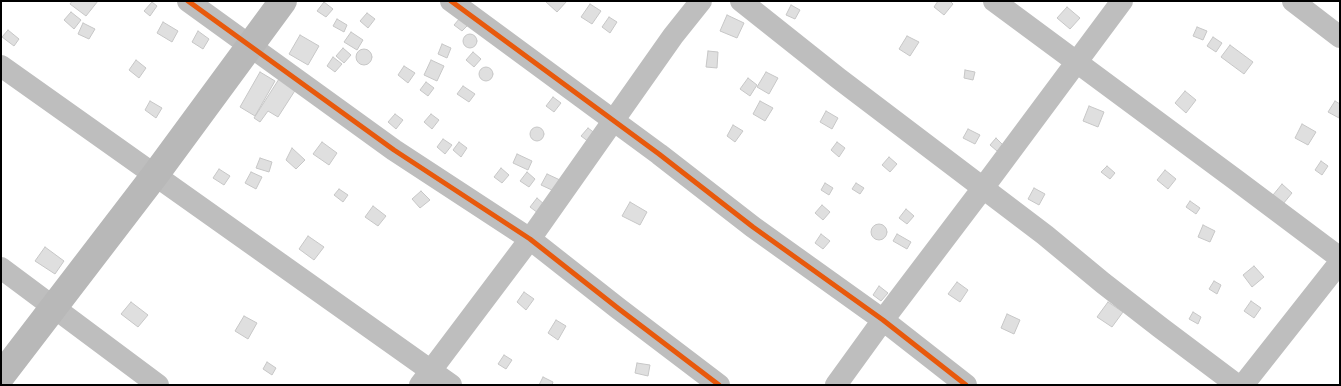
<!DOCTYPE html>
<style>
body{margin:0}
#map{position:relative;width:1341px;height:386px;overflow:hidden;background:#fff;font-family:"Sofia Sans Condensed",sans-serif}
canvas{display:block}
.frame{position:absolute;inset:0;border:2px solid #000;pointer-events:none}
</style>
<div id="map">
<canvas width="1341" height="386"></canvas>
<div class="frame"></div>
</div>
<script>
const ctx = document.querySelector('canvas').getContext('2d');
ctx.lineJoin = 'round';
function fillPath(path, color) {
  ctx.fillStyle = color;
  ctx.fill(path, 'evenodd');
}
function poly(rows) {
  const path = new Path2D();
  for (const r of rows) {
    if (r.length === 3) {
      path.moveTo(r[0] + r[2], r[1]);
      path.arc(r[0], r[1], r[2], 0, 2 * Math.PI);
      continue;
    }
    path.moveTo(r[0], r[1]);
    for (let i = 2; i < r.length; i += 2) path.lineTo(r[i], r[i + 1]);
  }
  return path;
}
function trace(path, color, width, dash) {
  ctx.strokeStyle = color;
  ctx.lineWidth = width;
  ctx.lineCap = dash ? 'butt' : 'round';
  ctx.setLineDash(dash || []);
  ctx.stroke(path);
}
const building = poly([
 [72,1,98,1,86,16,70,4,72,1],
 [545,1,567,1,557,12,545,1],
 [938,1,950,1,953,4,944,15,934,7,938,1],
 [152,2,157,6,150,16,144,11,152,2],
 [324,2,333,9,326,17,317,11,324,2],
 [590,4,601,11,592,24,581,17,590,4],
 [791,5,800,10,795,19,786,15,791,5],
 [1067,7,1080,18,1070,29,1057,18,1067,7],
 [71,12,81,20,74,29,64,20,71,12],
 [367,13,375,19,368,28,360,21,367,13],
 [727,15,744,23,737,38,720,31,727,15],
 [609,17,617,22,610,33,602,27,609,17],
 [460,18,468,25,462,31,454,25,460,18],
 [337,19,347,25,344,32,333,26,337,19],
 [163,22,178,31,172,42,157,33,163,22],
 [83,23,95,29,89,39,78,34,83,23],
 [1197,27,1207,31,1203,40,1193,36,1197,27],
 [8,30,19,39,14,46,2,37,8,30],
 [198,31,209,39,203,49,192,42,198,31],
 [351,32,363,40,357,50,344,42,351,32],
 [470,41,7],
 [300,35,319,46,308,65,289,54,300,35],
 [907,36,919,42,910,56,899,49,907,36],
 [1213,37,1222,43,1216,52,1207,46,1213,37],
 [442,44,451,48,447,58,438,54,442,44],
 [1230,45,1253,62,1244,74,1221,57,1230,45],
 [343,48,351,55,344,63,336,56,343,48],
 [364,57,8],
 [708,51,718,52,717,68,706,67,708,51],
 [473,52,481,59,474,67,466,60,473,52],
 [333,57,342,64,335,72,327,66,333,57],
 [136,60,146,68,139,78,129,70,136,60],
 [431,60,444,66,437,81,424,75,431,60],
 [404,66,415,73,408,83,398,75,404,66],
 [486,74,7],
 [965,70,975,72,973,80,964,78,965,70],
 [260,72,275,81,255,116,240,107,260,72],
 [766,72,778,78,769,94,757,87,766,72],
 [748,78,757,85,750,96,740,89,748,78],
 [279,79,296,89,278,117,268,111,260,122,254,118,279,79],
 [426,82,434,88,428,96,420,90,426,82],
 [463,86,475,94,469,102,457,94,463,86],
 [1185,91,1196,100,1186,113,1175,103,1185,91],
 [553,97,561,103,554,112,546,106,553,97],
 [150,101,162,108,156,118,145,110,150,101],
 [760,101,773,108,765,121,753,114,760,101],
 [1335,101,1340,104,1339,118,1328,112,1335,101],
 [1089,106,1104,112,1098,127,1083,121,1089,106],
 [826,111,838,118,832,129,820,122,826,111],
 [395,114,403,120,396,129,388,122,395,114],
 [431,114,439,120,432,129,424,122,431,114],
 [1302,124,1316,132,1308,145,1295,138,1302,124],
 [733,125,743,131,735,142,727,136,733,125],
 [537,134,7],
 [588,128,596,134,589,142,581,136,588,128],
 [968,129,980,135,975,144,963,138,968,129],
 [996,138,1003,145,997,151,990,145,996,138],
 [443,139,452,145,445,154,437,147,443,139],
 [322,142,337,153,329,165,313,154,322,142],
 [459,142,467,148,461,157,453,150,459,142],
 [837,142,845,148,839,157,831,150,837,142],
 [292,148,305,160,296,169,286,160,292,148],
 [517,154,532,161,528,170,513,163,517,154],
 [889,157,897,164,890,172,882,165,889,157],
 [260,158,272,162,269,172,256,168,260,158],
 [1321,161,1328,166,1322,175,1315,170,1321,161],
 [1107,166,1115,173,1110,179,1101,172,1107,166],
 [501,168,509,175,502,183,494,177,501,168],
 [219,169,230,176,224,185,213,178,219,169],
 [1165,170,1176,179,1168,189,1157,180,1165,170],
 [251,172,262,177,256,189,245,183,251,172],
 [527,172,535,179,529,187,520,181,527,172],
 [547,174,560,180,554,191,541,185,547,174],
 [825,183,833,188,829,195,821,190,825,183],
 [856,183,864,188,860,194,852,189,856,183],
 [1282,184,1292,193,1283,204,1273,195,1282,184],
 [1034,188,1045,194,1039,205,1028,199,1034,188],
 [339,189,348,195,343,202,334,195,339,189],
 [421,191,430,200,420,208,412,199,421,191],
 [537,198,545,205,538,213,530,207,537,198],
 [1190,201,1200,208,1196,214,1186,207,1190,201],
 [630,202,647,212,640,225,622,216,630,202],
 [822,205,830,212,823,220,815,213,822,205],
 [373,206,386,216,378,226,365,217,373,206],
 [906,209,914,216,907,224,899,218,906,209],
 [879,232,8],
 [1203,225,1215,231,1210,242,1198,237,1203,225],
 [821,234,830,241,823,249,815,243,821,234],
 [897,234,911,242,907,249,893,241,897,234],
 [308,236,324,247,314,260,299,249,308,236],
 [45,247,64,261,55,274,35,261,45,247],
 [1254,266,1264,277,1252,287,1243,275,1254,266],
 [1214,281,1221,285,1217,294,1209,289,1214,281],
 [957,282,968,290,960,302,948,294,957,282],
 [879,286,888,293,881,301,873,295,879,286],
 [524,292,534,299,526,310,517,302,524,292],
 [1251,301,1261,308,1254,318,1244,311,1251,301],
 [131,302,148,315,138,327,121,314,131,302],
 [1108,302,1123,312,1112,327,1097,317,1108,302],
 [1193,312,1201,317,1198,324,1189,319,1193,312],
 [1007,314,1020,320,1014,334,1001,328,1007,314],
 [244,316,257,323,248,339,235,331,244,316],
 [556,320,566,326,558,340,548,333,556,320],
 [504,355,512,360,506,369,498,364,504,355],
 [267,362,276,368,272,375,263,369,267,362],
 [637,363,650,365,648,376,635,373,637,363],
 [543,377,553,382,552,385,539,385,543,377]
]);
fillPath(building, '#dfdfdf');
trace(building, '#c7c7c7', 1);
trace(poly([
 [188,1,394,150,530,239,619,309,719,385],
 [451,1,659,154,753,227,883,320,966,385],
 [741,1,838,78,1045,235,1103,283,1161,328,1237,385],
 [994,1,1236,180,1340,258],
 [1293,1,1340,37],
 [1,66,451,385],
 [1,268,158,385],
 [420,385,530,239,673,36,701,1],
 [836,385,883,320,983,188,1122,1],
 [1243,385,1340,262]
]), '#bebebe', 22);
trace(poly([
 [1,376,155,175,283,1]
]), '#b8b8b8', 28);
trace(poly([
 [188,1,394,150,530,239,619,309,719,385],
 [451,1,659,154,753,227,883,320,966,385]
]), '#e8590c', 5);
</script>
